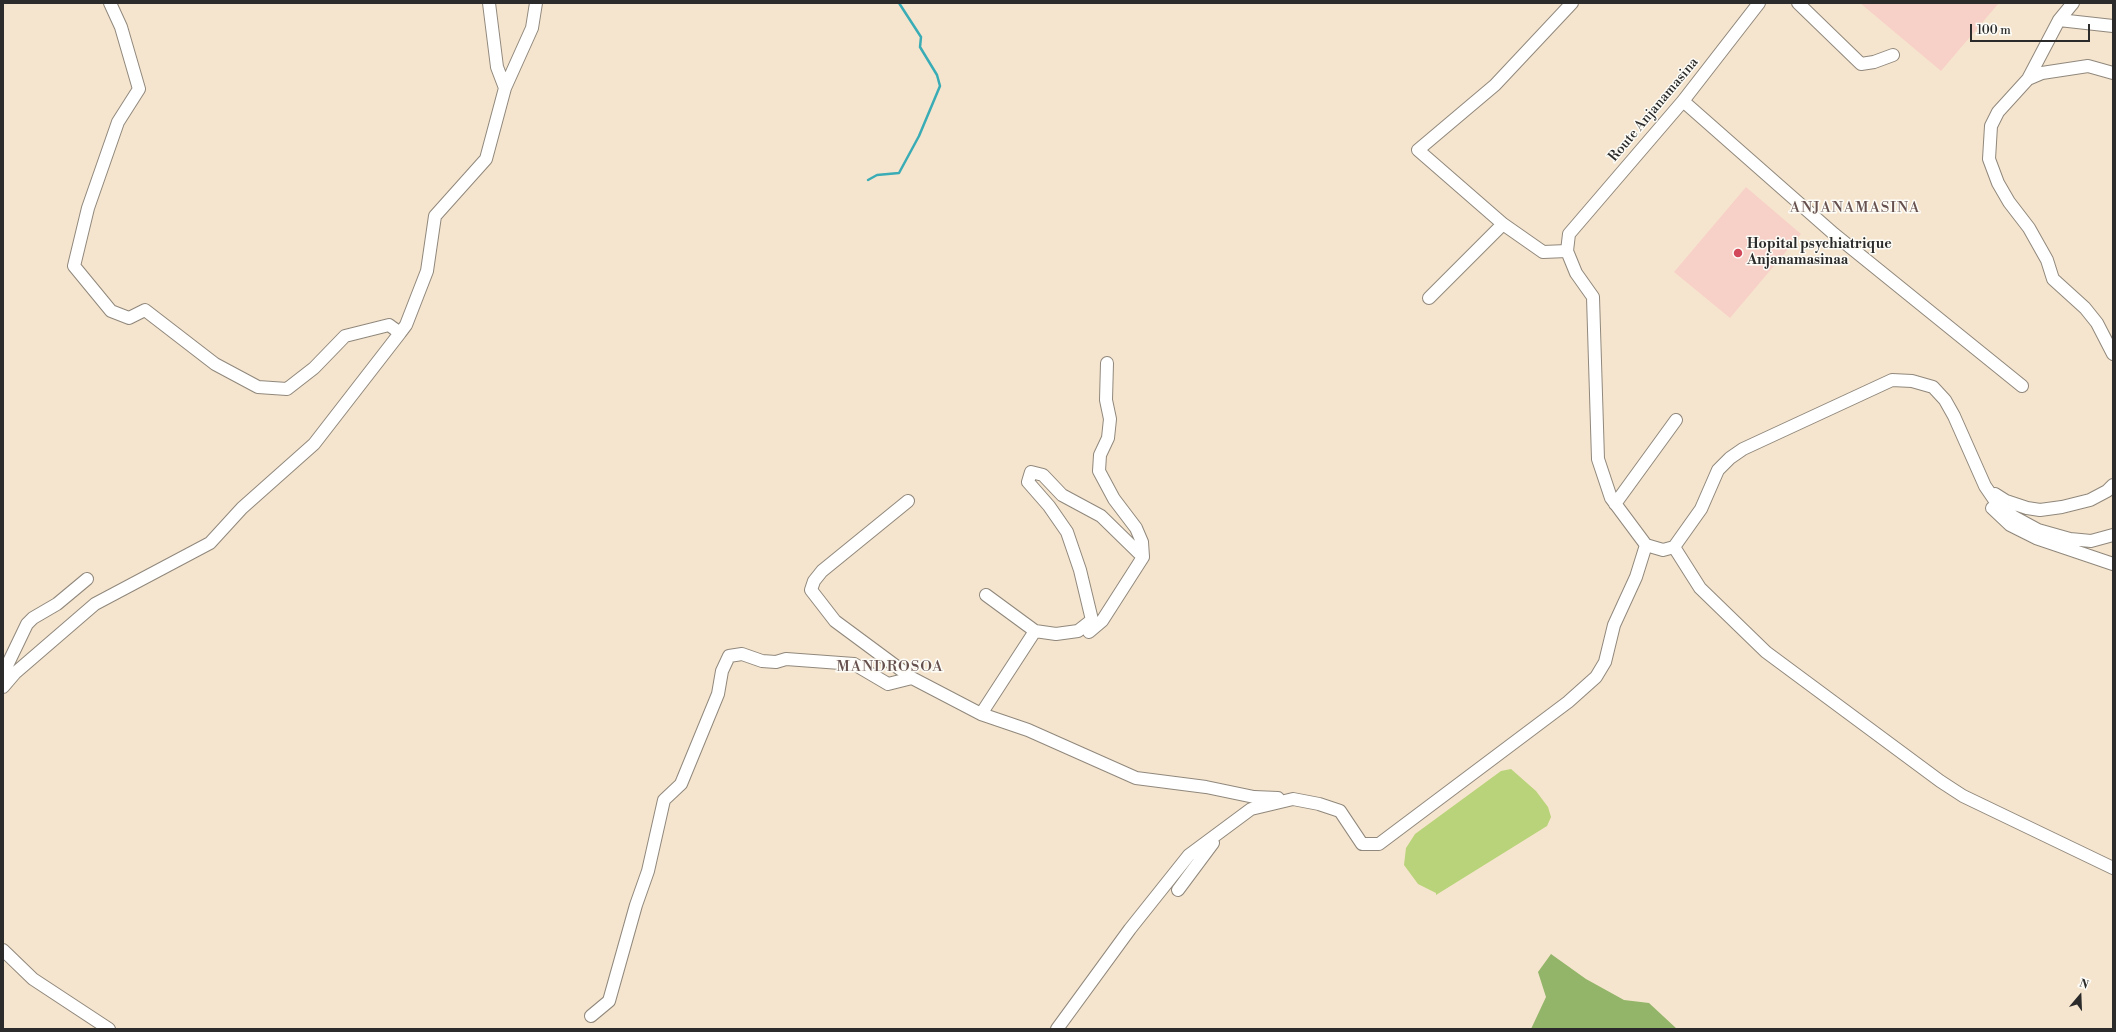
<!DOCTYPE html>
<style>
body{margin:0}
#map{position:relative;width:2116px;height:1032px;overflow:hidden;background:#f6e5ce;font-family:"Libre Bodoni",serif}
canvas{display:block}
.frame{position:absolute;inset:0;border:4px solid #2b2b2b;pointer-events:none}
.north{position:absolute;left:2060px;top:976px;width:40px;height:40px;-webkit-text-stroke:3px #fdfcf7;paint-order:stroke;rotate:19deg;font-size:11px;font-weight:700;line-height:16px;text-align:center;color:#2b2b2b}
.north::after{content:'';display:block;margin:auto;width:14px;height:18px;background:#2b2b2b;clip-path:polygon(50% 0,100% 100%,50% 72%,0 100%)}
.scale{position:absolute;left:1970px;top:24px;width:120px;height:18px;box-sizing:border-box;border:2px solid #2b2b2b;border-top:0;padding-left:5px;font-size:12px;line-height:14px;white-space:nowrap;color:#2b2b2b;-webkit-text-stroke:3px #fdfcf7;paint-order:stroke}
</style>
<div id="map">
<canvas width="2116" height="1032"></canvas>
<div class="frame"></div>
<div class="north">N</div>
<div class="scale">100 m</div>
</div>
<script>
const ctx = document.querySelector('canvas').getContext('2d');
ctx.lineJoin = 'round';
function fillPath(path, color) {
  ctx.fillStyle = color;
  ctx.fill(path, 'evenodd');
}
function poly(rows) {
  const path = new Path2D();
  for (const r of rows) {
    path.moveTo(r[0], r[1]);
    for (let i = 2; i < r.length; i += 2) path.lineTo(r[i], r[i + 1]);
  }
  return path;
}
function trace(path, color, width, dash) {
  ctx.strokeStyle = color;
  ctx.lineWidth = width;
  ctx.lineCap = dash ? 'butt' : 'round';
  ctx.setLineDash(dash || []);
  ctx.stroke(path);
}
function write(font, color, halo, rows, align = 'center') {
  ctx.font = font + ' "Libre Bodoni",serif';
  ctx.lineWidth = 3;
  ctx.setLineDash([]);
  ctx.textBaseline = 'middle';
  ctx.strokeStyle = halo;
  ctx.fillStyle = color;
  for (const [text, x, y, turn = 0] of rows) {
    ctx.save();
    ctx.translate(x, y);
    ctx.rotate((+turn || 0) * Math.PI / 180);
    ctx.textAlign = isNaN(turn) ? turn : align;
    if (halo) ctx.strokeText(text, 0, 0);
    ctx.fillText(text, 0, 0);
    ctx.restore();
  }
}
fillPath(poly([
 [1860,3,1999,3,1941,71],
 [1746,187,1801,234,1730,318,1674,272]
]), '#f7d1c7');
fillPath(poly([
 [1511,769,1536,791,1548,807,1551,817,1547,826,1436,895,1436,893,1418,884,1404,865,1406,848,1415,834,1501,771]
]), '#b8d379');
fillPath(poly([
 [1551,954,1586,979,1624,1000,1649,1003,1677,1029,1531,1029,1546,997,1538,972]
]), '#92b569');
trace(poly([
 [868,180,877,175,899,173,919,136,940,86,937,75,920,47,921,37,899,3]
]), '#3aacb5', 2.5);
const minor = poly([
 [489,3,497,67,505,88],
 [1798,3,1861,64,1874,62,1893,55],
 [2059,20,2113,26],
 [2113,73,2088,66,2042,73,2028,79,1998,112,1991,126,1989,159,1998,183,2009,202,2029,228,2047,260,2053,279,2085,308,2097,323,2113,354],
 [2028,79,2059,20,2073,3],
 [1683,101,1834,234,2022,386],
 [1567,251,1543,252,1503,224,1418,150,1495,85,1572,3],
 [1429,298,1503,224],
 [400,333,406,325,427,271,435,216,486,159,505,88,532,28,536,3],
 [1995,494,2006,501,2027,508,2040,510,2062,507,2090,500,2107,491,2113,485],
 [908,501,822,571,814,581,811,590,835,621,912,678,981,714,1028,730,1136,778,1206,787,1254,797,1278,798],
 [1615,504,1676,420],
 [1992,508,2010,525,2036,538,2113,564],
 [1646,545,1663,550,1674,547,1700,588,1766,652,1940,781,1963,796,2113,868],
 [1674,547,1701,509,1718,470,1730,458,1743,449,1892,380,1912,381,1933,387,1945,400,1954,416,1985,486,1998,505,2014,517,2038,530,2070,539,2091,541,2113,535],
 [986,595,1035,631],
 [1089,632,1102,621,1143,557],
 [3,674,27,624,33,618,57,604,87,579],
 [3,687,15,673,95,604,210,543,242,508,314,444,400,333,389,325,345,336,314,368,287,389,258,387,215,364,145,310,129,318,111,311,74,266,88,208,118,122,139,89,121,27,110,3],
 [981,714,1035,631,1056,634,1078,631,1092,620,1080,570,1067,532,1049,506,1028,482,1031,472,1043,475,1062,495,1101,516,1143,557,1142,542,1136,528,1114,499,1099,471,1100,455,1108,438,1110,419,1106,400,1107,363],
 [1178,890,1213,843],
 [3,950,33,979,109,1029],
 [591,1016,609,1001,636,905,648,871,664,800,681,784,718,694,722,671,729,656,742,654,762,661,776,662,786,659,854,664,888,684,912,678],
 [1057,1029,1130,929,1189,855,1251,809,1293,799,1319,804,1340,811,1362,844,1379,844,1568,702,1596,677,1605,662,1614,625,1636,577,1646,545,1611,498,1598,459,1593,297,1576,273,1567,251,1569,234,1683,101,1759,3]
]);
trace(minor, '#90887c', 14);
trace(minor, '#fff', 12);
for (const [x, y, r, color] of [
 [1738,253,5,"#d1495b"]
]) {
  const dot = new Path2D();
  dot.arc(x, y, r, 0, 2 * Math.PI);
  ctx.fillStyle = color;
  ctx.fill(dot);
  trace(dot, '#fdfcf7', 1.5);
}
write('14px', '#2b2b2b', '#fdfcf7', [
 ["Route Anjanamasina",1654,110,-50]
]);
write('bold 14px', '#2b2b2b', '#fdfcf7', [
 ["Hopital psychiatrique",1747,245],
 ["Anjanamasinaa",1747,261]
], 'left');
ctx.letterSpacing = '1px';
write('15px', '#66504e', '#fdfcf7', [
 ["ANJANAMASINA",1855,208],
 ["MANDROSOA",890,667]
]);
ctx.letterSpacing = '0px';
</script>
